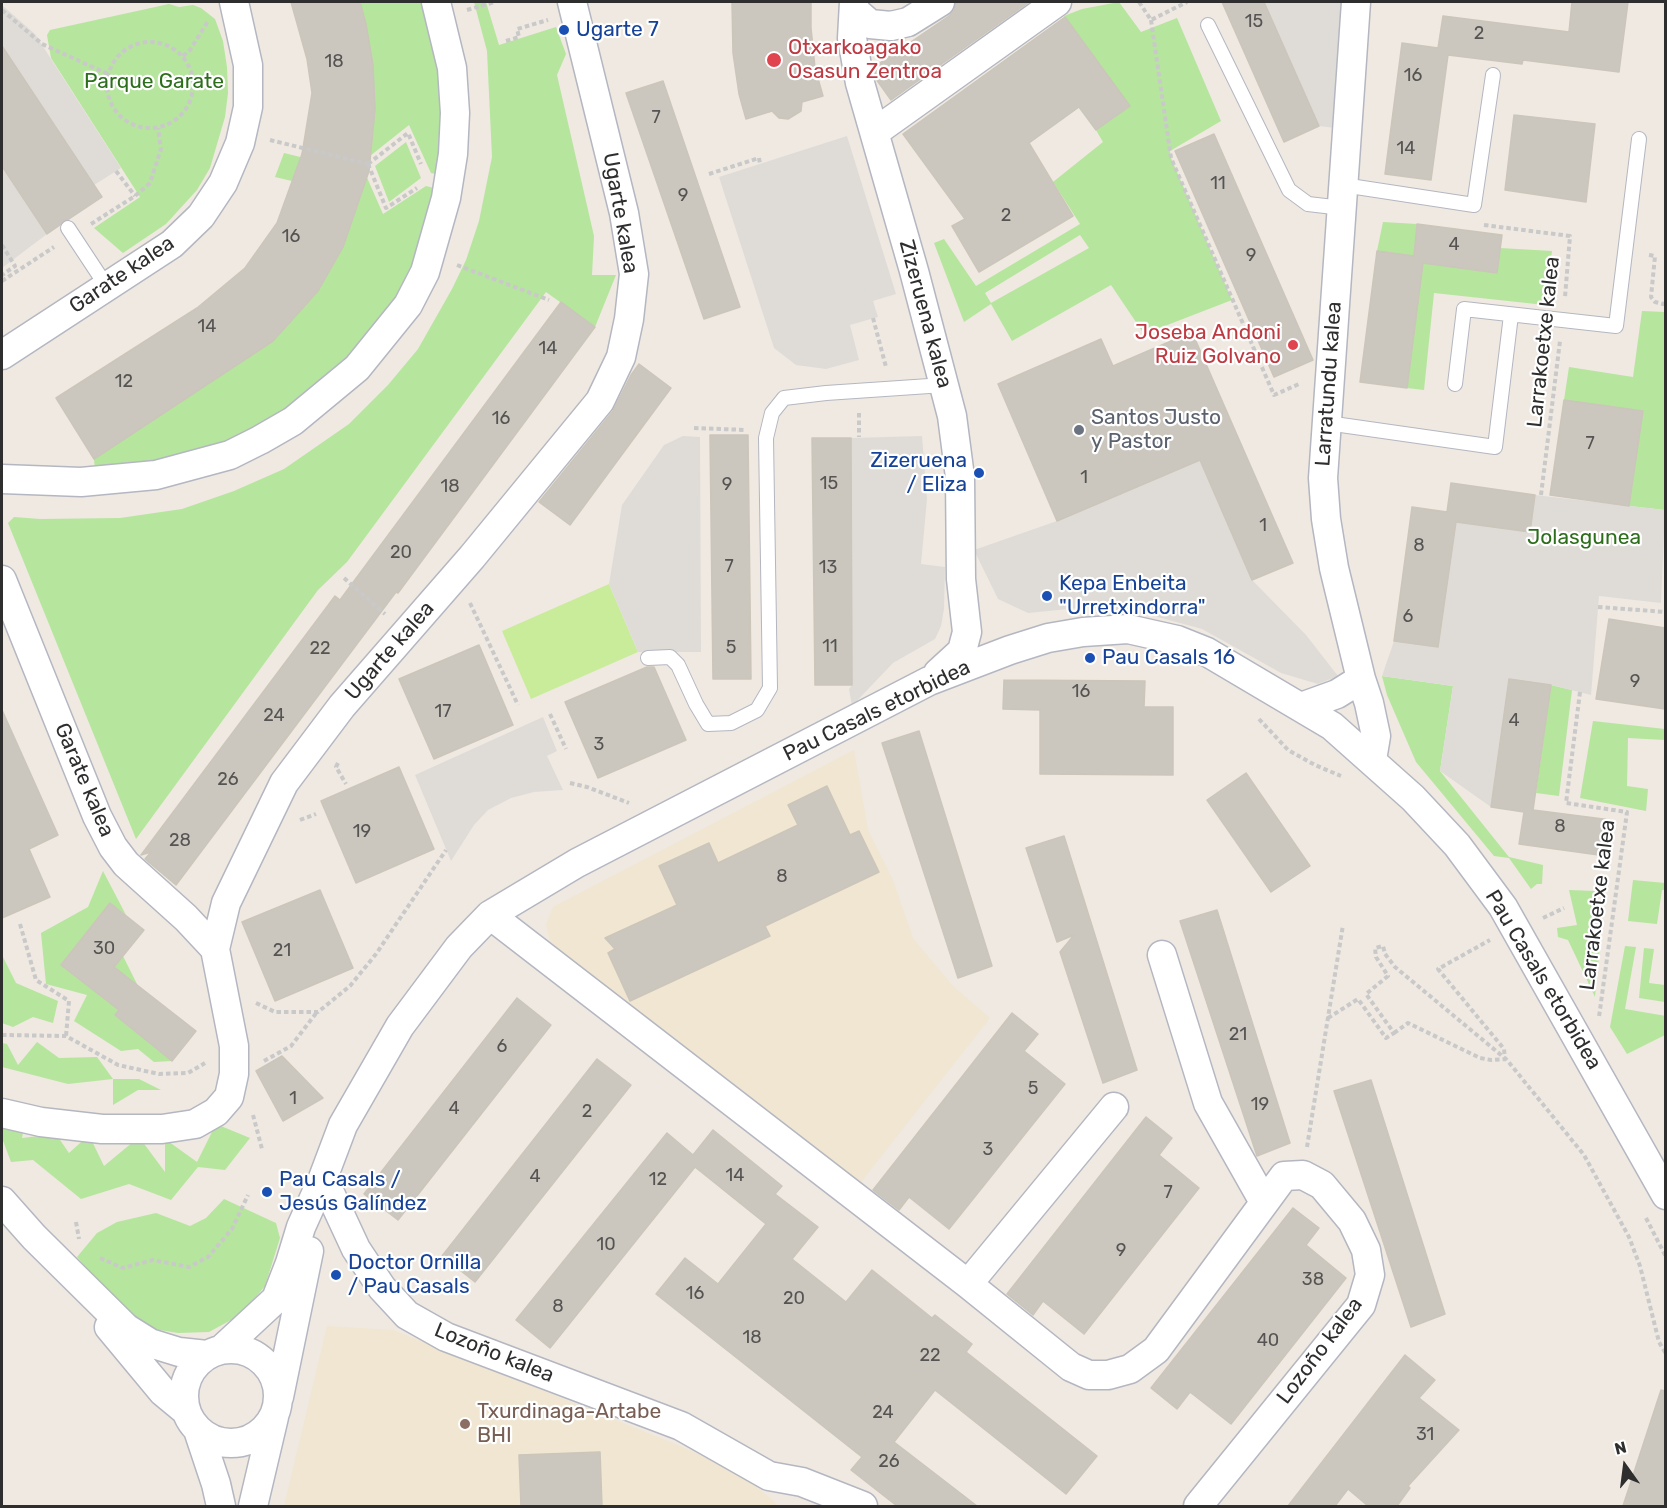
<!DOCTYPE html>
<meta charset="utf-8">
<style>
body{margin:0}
#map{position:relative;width:1667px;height:1508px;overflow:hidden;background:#efe9e1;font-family:Rubik,sans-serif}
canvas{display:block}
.frame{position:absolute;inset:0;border:3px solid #2e2e2e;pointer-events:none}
.north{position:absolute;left:1595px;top:1436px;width:60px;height:60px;-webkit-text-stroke:4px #fff;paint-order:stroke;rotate:346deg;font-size:16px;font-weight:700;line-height:24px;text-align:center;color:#2e2e2e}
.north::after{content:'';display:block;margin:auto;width:21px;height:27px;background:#2e2e2e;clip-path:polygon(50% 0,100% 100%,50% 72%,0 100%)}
</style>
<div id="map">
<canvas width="1667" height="1508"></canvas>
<div class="frame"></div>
<div class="north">N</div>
</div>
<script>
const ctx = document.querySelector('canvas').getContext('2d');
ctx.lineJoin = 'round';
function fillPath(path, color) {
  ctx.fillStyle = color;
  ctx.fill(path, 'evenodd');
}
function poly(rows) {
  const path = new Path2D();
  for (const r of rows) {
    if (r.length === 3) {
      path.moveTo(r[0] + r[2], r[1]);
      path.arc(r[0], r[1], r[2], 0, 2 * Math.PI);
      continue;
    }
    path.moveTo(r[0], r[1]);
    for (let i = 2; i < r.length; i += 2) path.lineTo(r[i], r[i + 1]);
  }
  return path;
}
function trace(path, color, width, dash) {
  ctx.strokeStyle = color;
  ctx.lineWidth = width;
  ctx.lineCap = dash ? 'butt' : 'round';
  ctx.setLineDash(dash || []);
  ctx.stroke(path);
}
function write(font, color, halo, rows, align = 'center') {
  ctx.font = font + ' Rubik,sans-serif';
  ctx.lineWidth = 4.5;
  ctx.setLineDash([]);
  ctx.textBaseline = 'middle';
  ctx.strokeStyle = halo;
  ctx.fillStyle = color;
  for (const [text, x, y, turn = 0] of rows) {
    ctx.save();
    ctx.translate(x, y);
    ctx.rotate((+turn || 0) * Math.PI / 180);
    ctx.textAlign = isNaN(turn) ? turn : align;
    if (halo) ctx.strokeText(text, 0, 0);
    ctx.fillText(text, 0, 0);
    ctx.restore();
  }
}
fillPath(poly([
 [854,750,868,830,893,880,913,938,952,985,990,1018,858,1186,550,942,546,924,553,907],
 [327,1326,393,1330,435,1347,685,1448,741,1474,775,1502,776,1506,284,1506]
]), '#f0e6d1');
fillPath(poly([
 [360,2,429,2,447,65,440,175,431,173,409,125,370,156,375,109,373,65],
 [474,2,486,2,499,45,556,27,566,54,557,75,594,236,592,275,616,275,595,327,546,292,347,562,318,590,136,839,8,523,14,517,40,519,120,518,182,509,234,491,284,469,349,424,388,385,418,349,452,289,466,260,479,221,492,157,487,51],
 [1119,2,1141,32,1177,18,1221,121,1170,151,1171,158,1232,300,1144,334,1111,285,1012,341,991,304,964,322,934,243,944,239,976,286,1080,224,1053,182,1103,142,1096,130,1129,106,1064,16,1082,9],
 [1080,235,1089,248,991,303,985,293],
 [169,4,179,7,193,5,201,8,215,19,223,41,227,67,228,93,225,117,210,168,197,190,166,224,123,253,94,228,140,197,51,58,47,35,50,30],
 [406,142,421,178,389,202,375,166],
 [284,153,365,173,383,214,426,186,434,188,425,237,397,302,353,356,313,393,255,430,205,451,147,465,95,471,94,459,273,341,318,291,343,247,362,192,296,173,292,181,275,177],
 [1383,222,1417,224,1414,256,1377,251],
 [1500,248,1552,251,1545,305,1434,293,1424,390,1407,388,1423,263,1497,273],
 [1642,311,1665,312,1665,510,1629,506,1643,411,1564,400,1569,367,1633,377],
 [1382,676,1453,686,1440,771,1509,857,1543,865,1542,884,1537,884,1531,889,1509,858,1494,856,1416,762,1387,695],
 [1551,685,1572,690,1559,796,1536,793],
 [1593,721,1665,729,1665,740,1628,738,1627,786,1648,789,1646,811,1580,798],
 [103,871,126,915,110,903,61,965,95,991,123,956,138,986,115,1015,172,1061,154,1062,138,1049,121,1051,74,1021,87,995,46,984,41,933,88,907],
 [1633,880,1665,883,1665,890,1662,890,1657,924,1628,921],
 [1569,890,1595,891,1592,932,1601,934,1595,997,1568,940,1558,937,1557,928,1577,925],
 [1625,946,1636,947,1625,1009,1666,1016,1665,1035,1627,1054,1610,1027],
 [1644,948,1654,949,1649,983,1665,985,1665,1002,1639,998],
 [2,955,16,983,58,1001,53,1023,33,1017,13,1027,2,1023],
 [37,1042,59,1058,97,1057,113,1079,139,1079,161,1090,138,1090,113,1105,113,1079,68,1084,2,1067,2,1043,7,1044,18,1065],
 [2,1123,24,1127,22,1138,56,1134,69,1153,89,1135,104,1166,139,1137,165,1172,165,1139,197,1162,216,1124,250,1138,225,1170,198,1167,171,1200,129,1184,81,1199,33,1160,11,1162,2,1138],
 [224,1199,276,1223,280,1238,265,1286,242,1314,209,1332,178,1333,147,1328,112,1297,77,1257,97,1233,117,1222,156,1213,190,1226,206,1218]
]), '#b6e59e');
fillPath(poly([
 [609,584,638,652,531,699,502,631]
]), '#c9ec9a');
fillPath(poly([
 [1264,2,1343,2,1335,128,1319,126],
 [2,5,35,34,121,168,94,185,2,46],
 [847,136,896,294,873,301,878,317,850,325,859,360,826,369,796,365,774,348,719,177],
 [2,166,47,234,2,268],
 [683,436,700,437,701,652,638,652,609,584,622,505,664,445],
 [922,436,927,499,921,564,945,567,944,609,941,626,935,639,893,663,852,706,849,689,852,685,851,438],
 [1200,460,1252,580,1306,635,1338,676,1318,684,1281,673,1202,629,1154,616,1089,607,1028,613,998,599,974,550,1057,521],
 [1535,495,1665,510,1661,603,1599,596,1591,695,1551,685,1509,680,1491,807,1440,771,1453,686,1382,676,1394,641,1438,646,1456,522,1530,532],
 [543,717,557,751,547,756,563,790,534,792,511,798,488,810,474,825,451,861,415,775]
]), '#dfdcd8');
const building = poly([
 [291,2,360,2,366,24,373,65,375,109,369,171,343,247,318,291,273,341,94,459,56,398,197,308,245,268,277,223,302,154,312,93,307,59,291,2],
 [732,2,811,2,811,28,815,68,823,96,802,102,801,111,788,119,779,118,772,111,746,119,739,94,733,53,732,2],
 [956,2,1029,2,891,100,876,79,874,67,949,16,954,10,956,2],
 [1222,2,1264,2,1319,126,1284,142,1222,2],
 [1572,2,1628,2,1619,72,1523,60,1522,64,1448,55,1431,180,1385,174,1402,43,1438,48,1443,16,1569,32,1572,2],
 [1065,17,1130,106,1096,130,1079,107,1029,143,1073,216,979,272,952,226,965,219,903,134,1065,17],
 [2,46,102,197,69,219,63,221,60,225,47,234,2,166,2,46],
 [663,81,740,307,704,319,626,93,663,81],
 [1514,115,1595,124,1586,202,1505,190,1514,115],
 [1214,134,1313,360,1274,377,1175,151,1214,134],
 [1417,224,1502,235,1497,273,1423,263,1407,388,1360,382,1377,251,1414,256,1417,224],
 [561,302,595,327,398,593,396,592,176,885,145,859,151,852,141,855,335,596,340,600,561,302],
 [1192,332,1293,563,1252,580,1200,460,1057,521,998,384,1101,339,1113,366,1192,332],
 [639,364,671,388,570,525,539,502,613,411,631,375,639,364],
 [1564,400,1643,411,1629,506,1550,495,1564,400],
 [710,435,748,435,751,679,713,679,710,435],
 [812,438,851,438,852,685,815,685,812,438],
 [1451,483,1535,495,1530,532,1456,522,1438,647,1394,641,1412,507,1447,512,1451,483],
 [1609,619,1665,628,1665,709,1596,699,1609,619],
 [479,645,513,725,434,759,399,679,479,645],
 [647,667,654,667,686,740,598,778,565,702,647,667],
 [1509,679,1551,685,1533,810,1611,820,1606,856,1519,844,1524,812,1491,807,1509,679],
 [1004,680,1145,681,1144,707,1173,707,1173,775,1040,774,1040,710,1003,709,1004,680],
 [2,710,58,835,29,849,50,897,2,918,2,710],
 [919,731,992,966,958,978,882,743,919,731],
 [399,767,434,849,356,883,321,801,399,767],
 [1246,773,1310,866,1271,892,1207,800,1246,773],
 [827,786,850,835,859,831,879,872,765,926,770,936,630,1001,608,953,615,949,605,938,677,905,659,866,709,843,718,863,798,825,788,805,827,786],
 [1064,836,1137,1070,1103,1083,1060,952,1074,935,1057,942,1026,848,1064,836],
 [320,890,353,968,275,1001,242,922,320,890],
 [110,903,144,930,114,967,196,1031,172,1061,115,1015,119,1010,61,965,110,903],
 [1217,910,1290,1143,1257,1156,1180,921,1217,910],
 [517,998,551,1025,398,1220,364,1194,517,998],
 [1012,1013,1038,1034,1024,1051,1065,1084,949,1229,909,1197,899,1210,873,1190,1012,1013],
 [282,1056,323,1098,283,1121,256,1071,282,1056],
 [597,1059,631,1085,475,1282,442,1256,597,1059],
 [1371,1080,1445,1314,1411,1327,1334,1091,1371,1080],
 [1146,1117,1172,1138,1159,1155,1199,1188,1084,1334,1043,1301,1033,1315,1007,1294,1146,1117],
 [713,1130,782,1186,775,1194,818,1227,792,1259,846,1302,872,1270,932,1318,935,1315,972,1344,966,1352,1097,1456,1066,1494,935,1390,894,1442,977,1506,897,1506,851,1470,862,1457,656,1294,685,1258,718,1284,766,1224,695,1167,550,1348,516,1320,667,1133,693,1155,713,1130],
 [1293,1208,1319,1228,1306,1245,1346,1278,1231,1424,1190,1392,1177,1409,1151,1388,1293,1208],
 [1405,1355,1435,1380,1419,1398,1459,1430,1408,1486,1410,1488,1397,1506,1368,1506,1348,1489,1335,1506,1288,1506,1405,1355],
 [1661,1390,1665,1391,1665,1506,1623,1506,1661,1390],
 [600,1452,602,1506,521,1506,519,1455,600,1452]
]);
fillPath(building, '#cbc7bf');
trace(building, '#cbc5ba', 1.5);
const lane = poly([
 [1208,25,1289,190,1308,204,1342,208],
 [1343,185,1474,205,1493,75],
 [68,228,107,287],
 [1455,384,1464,309,1616,326,1639,139],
 [1327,423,1495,447,1511,315],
 [648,658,670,657,678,665,696,704,708,724,731,723,757,710,770,688,766,438,772,413,784,398,826,393,944,385]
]);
const street = poly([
 [854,2,852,38,860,83,914,271,952,416,960,477,961,579,967,632,962,651,938,673],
 [1356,2,1323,478,1326,519,1334,568,1361,679,1369,703,1376,736,1372,760],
 [854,10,870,24,891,26,908,22,940,2],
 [875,132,1057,2],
 [2,355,172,244,201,216,223,183,240,143,248,107,248,65,234,2],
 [2,479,81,482,156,475,230,455,260,440,293,421,357,368,408,305,425,272,446,198,453,154,455,113,452,68,436,2],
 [2,580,97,816,113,847,126,864,186,918,215,949],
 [1301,707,1337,694,1361,679],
 [490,915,968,1284,1071,1367,1089,1375,1108,1375,1130,1369,1156,1350,1284,1176,1303,1175,1322,1185,1352,1221,1366,1250,1370,1275,1361,1305,1198,1506],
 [1162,955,1208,1103,1264,1202],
 [2,1113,41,1122,102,1129,162,1129,195,1124,216,1112,229,1097,234,1074,234,1046,215,949,226,903,284,783,342,706,472,557,600,401,621,357,629,319,634,274,624,213,572,2],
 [323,1178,356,1249,382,1288,407,1315,446,1337,681,1426,769,1476,802,1482,863,1506],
 [2,1201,34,1237,126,1328,150,1343,179,1352,207,1355],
 [968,1284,1114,1107],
 [109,1327,163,1392,186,1411],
 [231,1396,47],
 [222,1349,276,1299,290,1263,301,1227,323,1178,343,1125,400,1026,459,947,490,915,577,863,929,681,1010,650,1048,638,1083,632,1128,629,1177,640,1207,652,1332,726,1413,798,1457,845,1503,907,1666,1195],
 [279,1397,309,1251],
 [198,1430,216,1484,221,1506],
 [253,1506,274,1417]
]);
trace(lane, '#b4b7c1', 16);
trace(street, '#b4b7c1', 31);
trace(poly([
 [1139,2,1151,20,1187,2],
 [2,10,42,44,108,74],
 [467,10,495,2],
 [1151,20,1171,158,1274,395,1299,384],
 [506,41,519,37,517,29,548,20],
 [150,85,43],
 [183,56,190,50,208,21],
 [270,140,368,164],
 [368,164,386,208,417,188],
 [368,164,408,133,421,164],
 [116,171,135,196],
 [709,174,759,158,760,164],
 [91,224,135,196,150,183,161,149,158,128],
 [1484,225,1570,236,1565,297],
 [2,245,15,266,2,275],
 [1649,255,1655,256,1651,297,1655,302,1663,304,1666,303],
 [457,265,549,300],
 [2,281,54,247],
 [873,318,886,367],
 [859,413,859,437],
 [694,428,746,430],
 [1541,495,1560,341],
 [344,578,385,614],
 [470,603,518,705],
 [1598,607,1666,612],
 [1580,692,1566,803,1627,812,1599,1017],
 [550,714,566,749],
 [1259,719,1288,750,1315,765,1341,776],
 [338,763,336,767,346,784],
 [570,783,587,787,629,803],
 [300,820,316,814],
 [1543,918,1564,908],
 [20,924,36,980,69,1001,66,1036],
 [256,1003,275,1012,318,1012,350,986,376,954,446,850],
 [1328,1018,1358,999,1386,1038,1394,1033,1366,994,1388,976,1376,957,1375,948,1383,946,1385,954,1395,967,1507,1060,1584,1155,1629,1237,1640,1266,1659,1342,1666,1354],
 [1394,1033,1408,1023,1480,1058,1491,1060,1505,1059,1504,1049,1438,969,1490,940],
 [2,1035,66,1036,118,1065,159,1074,188,1073,205,1063],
 [264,1061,291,1046,317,1012],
 [253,1115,262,1149],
 [1307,1147,1343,925],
 [1646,1218,1666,1257],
 [76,1222,79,1239],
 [100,1258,123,1268,153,1260,189,1267,208,1257,232,1229,248,1195]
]), '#c9c9c9', 4, [4.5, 3]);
trace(lane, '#fff', 14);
trace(street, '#fff', 28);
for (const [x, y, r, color] of [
 [564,30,6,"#1a4fb4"],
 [774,60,8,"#e0444e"],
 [1293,345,6,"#e0444e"],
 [1079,430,6,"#6b7280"],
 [979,473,6,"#1a4fb4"],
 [1047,596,6,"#1a4fb4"],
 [1090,658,6,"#1a4fb4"],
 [267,1192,6,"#1a4fb4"],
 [336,1275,6,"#1a4fb4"],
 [465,1424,6,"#8d6e63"]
]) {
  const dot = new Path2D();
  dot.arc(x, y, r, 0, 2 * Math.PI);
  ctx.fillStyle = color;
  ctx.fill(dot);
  trace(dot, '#fff', 2);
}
write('18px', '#555452', null, [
 ["15",1254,22],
 ["2",1479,34],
 ["18",334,62],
 ["16",1413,76],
 ["7",656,118],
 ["14",1406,149],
 ["11",1218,184],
 ["9",683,196],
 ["2",1006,216],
 ["16",291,237],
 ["4",1454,245],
 ["9",1251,256],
 ["14",207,327],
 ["14",548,349],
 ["12",124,382],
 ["16",501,419],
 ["7",1590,444],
 ["1",1084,478],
 ["15",829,484],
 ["9",727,485],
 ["18",450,487],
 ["1",1263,526],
 ["8",1419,546],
 ["20",401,553],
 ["7",729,567],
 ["13",828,568],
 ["6",1408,617],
 ["11",830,647],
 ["5",731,648],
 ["22",320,649],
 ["9",1635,682],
 ["16",1081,692],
 ["17",443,712],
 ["24",274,716],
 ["4",1514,721],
 ["3",599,745],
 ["26",228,780],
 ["8",1560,827],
 ["19",362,832],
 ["28",180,841],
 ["8",782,877],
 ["30",104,949],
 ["21",282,951],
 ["21",1238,1035],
 ["6",502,1047],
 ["5",1033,1089],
 ["1",293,1099],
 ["19",1260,1105],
 ["4",454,1109],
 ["2",587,1112],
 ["3",988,1150],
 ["14",735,1176],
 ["4",535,1177],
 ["12",658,1180],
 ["7",1168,1193],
 ["10",606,1245],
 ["9",1121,1251],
 ["38",1313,1280],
 ["16",695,1294],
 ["20",794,1299],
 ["8",558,1307],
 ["18",752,1338],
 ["40",1268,1341],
 ["22",930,1356],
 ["24",883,1413],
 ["31",1425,1435],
 ["26",889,1462]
]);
write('21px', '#164399', '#fff', [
 ["Ugarte 7",576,30],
 ["Zizeruena",967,461,"right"],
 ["/ Eliza",967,485,"right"],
 ["Kepa Enbeita",1059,584],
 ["\"Urretxindorra\"",1059,608],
 ["Pau Casals 16",1102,658],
 ["Pau Casals /",279,1180],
 ["Jesús Galíndez",279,1204],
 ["Doctor Ornilla",348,1263],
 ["/ Pau Casals",348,1287]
], 'left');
write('21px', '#be3a42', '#fff', [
 ["Otxarkoagako",788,48],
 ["Osasun Zentroa",788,72],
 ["Joseba Andoni",1281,333,"right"],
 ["Ruiz Golvano",1281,357,"right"]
], 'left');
write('21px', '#2c6e1b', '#fff', [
 ["Parque Garate",154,82],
 ["Jolasgunea",1584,538]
]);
write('21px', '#2e2e2e', '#fff', [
 ["Ugarte kalea",620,213,80],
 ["Garate kalea",122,275,-34],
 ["Zizeruena kalea",925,314,75],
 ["Larrakoetxe kalea",1544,342,-84],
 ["Larratundu kalea",1329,384,-86],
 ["Ugarte kalea",390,651,-49],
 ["Pau Casals etorbidea",877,711,-26],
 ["Garate kalea",84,780,67],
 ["Larrakoetxe kalea",1598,905,-83],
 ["Pau Casals etorbidea",1543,980,59],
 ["Lozoño kalea",1320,1351,-53],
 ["Lozoño kalea",494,1353,22]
]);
write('21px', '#5b616d', '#fff', [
 ["Santos Justo",1091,418],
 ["y Pastor",1091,442]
], 'left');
write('21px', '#785e54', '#fff', [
 ["Txurdinaga-Artabe",477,1412],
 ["BHI",477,1436]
], 'left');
</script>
